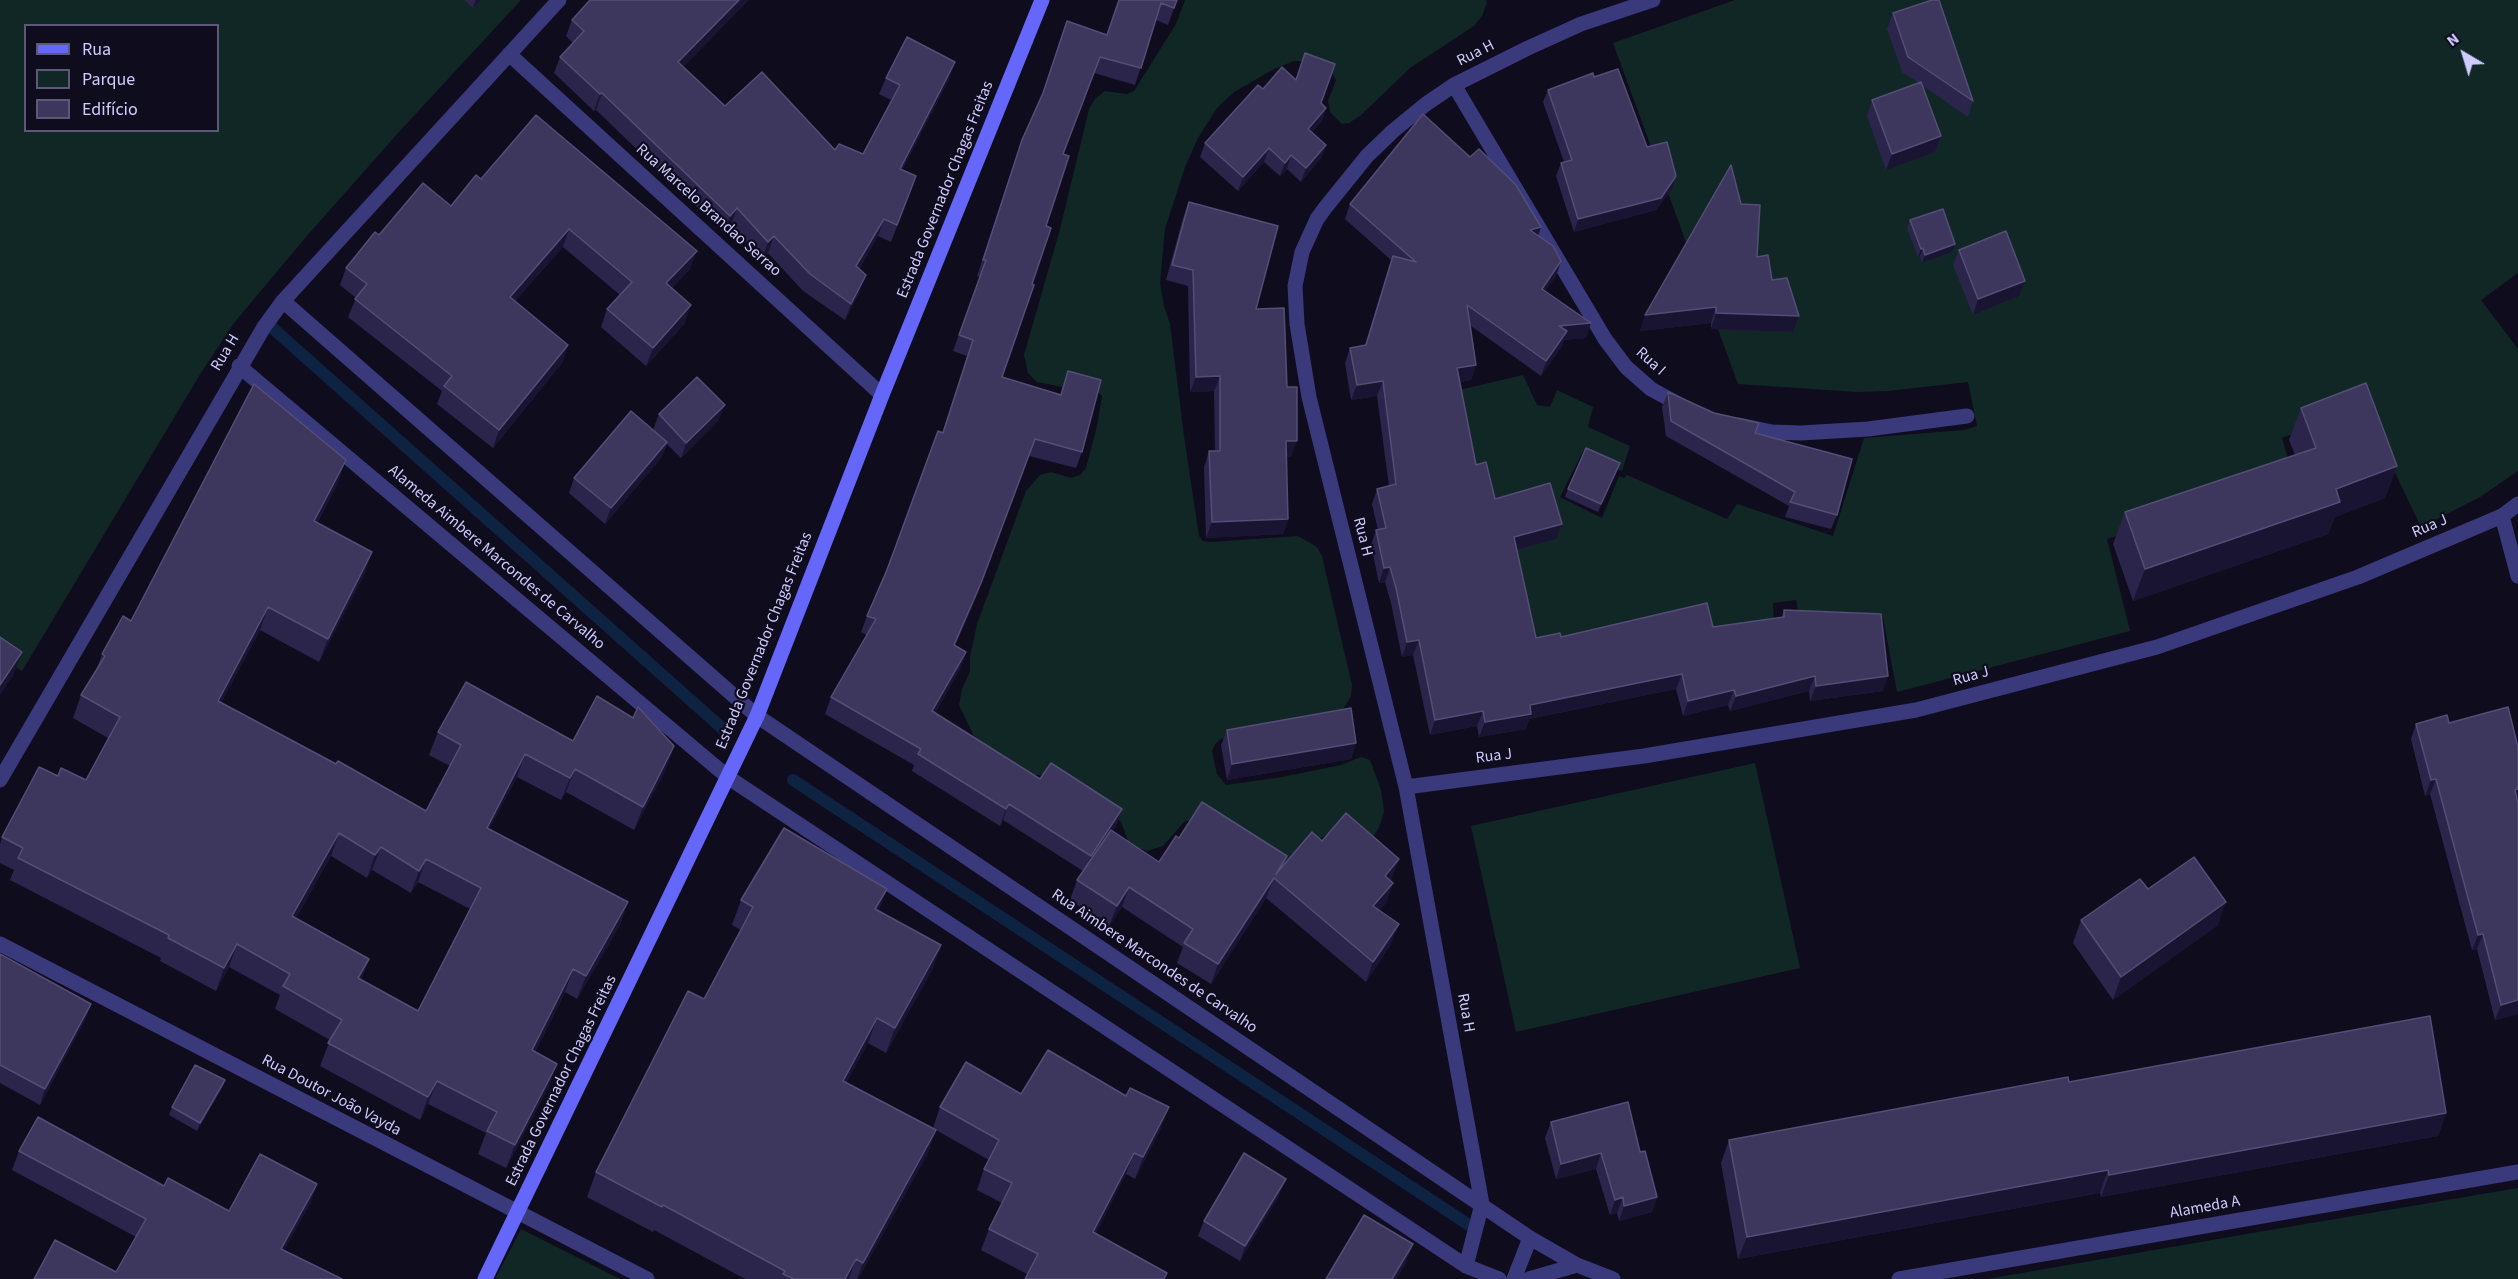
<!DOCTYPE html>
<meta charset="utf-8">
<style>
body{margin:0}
#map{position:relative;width:2518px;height:1279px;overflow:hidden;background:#0f0c1e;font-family:"Source Sans 3",sans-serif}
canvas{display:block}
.legend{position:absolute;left:24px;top:24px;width:195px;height:108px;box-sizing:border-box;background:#0f0c1e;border:2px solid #5c5877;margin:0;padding:8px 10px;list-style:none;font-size:18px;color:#cfcbfd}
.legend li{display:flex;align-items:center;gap:12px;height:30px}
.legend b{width:30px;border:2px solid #5c5877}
.north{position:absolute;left:2434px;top:24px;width:60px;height:60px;-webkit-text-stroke:4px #0f0c1e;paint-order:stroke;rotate:322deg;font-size:16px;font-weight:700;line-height:24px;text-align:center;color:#cfcbfd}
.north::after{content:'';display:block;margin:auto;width:21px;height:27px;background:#cfcbfd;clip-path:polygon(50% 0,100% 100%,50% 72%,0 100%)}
</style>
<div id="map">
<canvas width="2518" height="1279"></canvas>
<ul class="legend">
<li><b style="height:8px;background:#6566fa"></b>Rua</li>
<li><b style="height:16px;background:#102726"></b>Parque</li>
<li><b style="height:16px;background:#3d375e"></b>Edifício</li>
</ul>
<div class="north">N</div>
</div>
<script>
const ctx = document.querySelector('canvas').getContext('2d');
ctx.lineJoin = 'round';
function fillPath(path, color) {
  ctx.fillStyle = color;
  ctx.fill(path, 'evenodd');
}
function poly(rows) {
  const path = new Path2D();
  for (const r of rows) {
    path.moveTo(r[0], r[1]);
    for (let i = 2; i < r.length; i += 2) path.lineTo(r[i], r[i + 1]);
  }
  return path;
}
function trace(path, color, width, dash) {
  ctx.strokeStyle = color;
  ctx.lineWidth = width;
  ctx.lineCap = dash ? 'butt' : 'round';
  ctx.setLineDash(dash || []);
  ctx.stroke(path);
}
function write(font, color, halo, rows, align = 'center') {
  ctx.font = font + ' "Source Sans 3",sans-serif';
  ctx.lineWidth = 4.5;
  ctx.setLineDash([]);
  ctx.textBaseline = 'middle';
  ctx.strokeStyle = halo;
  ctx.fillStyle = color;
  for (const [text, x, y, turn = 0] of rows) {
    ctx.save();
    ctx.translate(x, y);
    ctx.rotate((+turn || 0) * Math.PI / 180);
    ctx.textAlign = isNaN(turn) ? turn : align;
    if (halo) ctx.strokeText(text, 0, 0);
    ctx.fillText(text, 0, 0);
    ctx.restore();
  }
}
fillPath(poly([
 [0,0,521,0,399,132,305,238,234,323,199,376,22,671,0,658],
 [26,26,218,26,218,130,26,130],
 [1185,0,1486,0,1487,2,1482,16,1474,26,1410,68,1361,115,1349,123,1342,124,1330,112,1328,101,1336,80,1331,71,1310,61,1294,61,1274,69,1234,92,1217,108,1198,138,1185,167,1165,229,1160,283,1164,306,1170,324,1184,436,1199,536,1203,541,1210,542,1298,536,1317,547,1322,556,1352,685,1351,696,1342,711,1221,739,1215,744,1212,751,1217,774,1226,785,1282,777,1341,765,1361,757,1370,760,1381,790,1384,811,1379,828,1369,842,1332,832,1305,847,1288,863,1277,867,1197,817,1184,822,1163,846,1147,851,1138,848,1128,841,1121,822,1097,800,1048,775,1029,775,1010,766,974,736,959,705,962,689,970,671,970,657,977,624,1026,491,1040,475,1051,472,1071,478,1080,475,1086,468,1097,426,1102,396,1092,387,1062,387,1037,382,1028,373,1024,355,1060,229,1089,109,1095,99,1105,91,1127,94,1134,91,1176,24],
 [1735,0,2518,0,2518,273,2481,300,2518,349,2518,471,2480,497,2421,527,2363,406,2282,438,2293,476,2107,539,2130,631,1897,692,1883,618,1802,633,1796,600,1773,603,1774,629,1537,644,1464,474,1459,390,1523,375,1537,405,1550,407,1557,390,1593,407,1588,427,1630,446,1622,471,1582,453,1560,497,1602,518,1619,476,1624,478,1627,475,1727,519,1737,504,1833,536,1864,438,1964,430,1977,426,1968,382,1888,391,1857,392,1738,384,1613,43],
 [1755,763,1800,968,1516,1032,1471,826],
 [2518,1188,2518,1279,1987,1279,2264,1231],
 [521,1229,620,1279,495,1279]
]), '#102726');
trace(poly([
 [268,324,723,729],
 [793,780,1469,1225]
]), '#0d2341', 12);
trace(poly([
 [509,54,882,395],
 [1454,85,1605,339,1626,367,1651,389,1682,406],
 [283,301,757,716,1530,1238,1577,1265,1613,1279],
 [239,366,729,778,1466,1266,1499,1279],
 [1739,425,1772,432,1801,433,1868,429,1967,416],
 [2502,516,2518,576],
 [0,780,264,327,283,301,559,0],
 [1406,787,1644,756,1916,710,2157,647,2358,577,2502,516,2518,504],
 [0,944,647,1279],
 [1466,1266,1482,1204,1406,787,1309,397,1297,324,1295,286,1302,252,1317,219,1325,208,1367,156,1393,131,1426,104,1454,85,1528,48,1581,24,1653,0],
 [1514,1279,1530,1238],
 [1529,1279,1577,1265],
 [1899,1279,2518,1172]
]), '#39397b', 15);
trace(poly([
 [485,1279,757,716,882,395,1042,0]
]), '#6566fa', 15);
fillPath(poly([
 [464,0,481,0,473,8],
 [1119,0,1177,0,1168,25,1156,20,1135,85,1094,73,1063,154,1046,226,1002,377,1060,395,1068,371,1082,452,1076,468,1029,456,975,600,955,646,966,652,960,669,935,713,1040,779,1122,809,1116,826,1112,831,1159,862,1179,838,1287,856,1284,864,1322,841,1392,879,1390,880,1393,883,1386,903,1379,910,1391,944,1366,982,1266,898,1211,984,1177,963,1183,947,1122,907,1109,926,1070,900,1077,880,1083,871,1003,820,1000,826,912,771,914,765,825,714,831,697,867,635,861,632,867,616,942,433,967,356,953,351,980,277,977,276,1022,140,1107,35],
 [1893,13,1973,101,1968,117,1923,86,1941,136,1935,152,1886,170,1867,116,1872,100,1919,83,1902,72,1887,29],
 [572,20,684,67,725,106,835,150,863,154,891,100,879,94,886,78,949,79,902,170,916,176,891,242,878,236,859,269,860,291,845,320,803,291,768,253,762,259,731,225,724,233,596,110,594,111,554,73,560,57,573,43,566,36],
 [1594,77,1647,147,1676,176,1672,189,1656,210,1574,232,1556,176,1561,163,1564,162,1543,102,1548,90],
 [1263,89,1321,103,1326,108,1322,121,1312,132,1326,145,1321,158,1301,182,1287,169,1280,176,1264,162,1238,191,1200,157,1205,143],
 [1470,157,1541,227,1538,236,1561,261,1556,276,1545,291,1586,338,1564,340,1562,346,1541,376,1471,326,1476,365,1471,380,1460,382,1476,465,1495,499,1562,524,1556,539,1517,550,1536,638,1561,637,1713,627,1781,618,1784,610,1883,691,1810,701,1809,691,1730,711,1728,705,1683,716,1676,689,1529,719,1526,729,1479,737,1477,726,1430,735,1413,655,1402,657,1391,603,1385,582,1379,583,1371,545,1376,530,1378,530,1372,504,1377,489,1389,486,1377,396,1351,400,1345,363,1350,348,1365,345,1391,260,1345,219,1350,204],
 [481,179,690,269,672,288,685,323,646,366,601,327,607,309,620,295,563,247,515,301,568,345,562,363,493,448,437,404,442,391,348,317,356,298,340,285,346,268,379,235,451,206],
 [1189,202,1256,309,1287,387,1291,457,1286,457,1288,519,1283,534,1206,538,1204,467,1209,451,1215,451,1214,391,1190,392,1188,286,1166,280,1183,218],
 [1741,204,1757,257,1772,280,1793,332,1711,329,1711,323,1640,331,1645,315],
 [1910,220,1952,252,1922,263,1920,256,1918,257,1907,228],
 [1959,250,2019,296,1973,315,1953,265],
 [1668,392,1837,515,1831,529,1785,517,1789,506,1666,436,1662,407],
 [2301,408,2397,466,2385,498,2335,517,2328,534,2133,601,2113,544,2125,512,2295,455,2289,440],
 [659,414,719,420,681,458,667,444,661,458,605,524,569,493,574,478,657,433,653,430],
 [1620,463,1598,512,1565,497,1568,489],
 [338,483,317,523,372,552,364,575,319,662,260,630,221,703,426,811,450,766,429,755,438,732,573,741,666,769,634,830,566,792,561,800,517,777,489,829,628,902,620,925,577,999,565,992,535,1052,557,1064,549,1086,506,1168,478,1154,486,1133,428,1104,420,1120,320,1066,330,1040,275,1009,280,995,229,967,216,991,160,961,161,958,10,880,14,870,0,863,0,844,2,837,58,776,86,780,108,738,73,718,81,695,96,671,102,654,131,621],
 [331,856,367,878,372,870,411,893,418,882,470,909,418,1011,361,980,369,959,296,918],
 [2449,723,2518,747,2518,1014,2495,1020,2477,949,2472,950,2430,794,2425,796,2411,739,2416,724],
 [1227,730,1356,743,1351,759,1227,780,1221,745],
 [2148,889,2218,925,2113,1000,2073,943,2081,920],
 [741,900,879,911,941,945,932,970,886,1053,868,1043,846,1083,933,1128,940,1107,1021,1094,1161,1128,1135,1179,1126,1174,1027,1274,981,1250,989,1229,1002,1203,977,1190,984,1169,989,1160,936,1130,927,1155,858,1279,745,1279,654,1230,653,1232,587,1197,596,1172,704,999,741,930,732,925],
 [0,954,91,1004,85,1020,40,1105,0,1083],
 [225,1080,222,1088,197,1131,169,1115,172,1107],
 [2069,1082,2446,1113,2438,1136,2101,1197,2100,1193,1738,1259,1721,1163,1729,1140],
 [1551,1122,1640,1152,1657,1197,1652,1212,1619,1221,1617,1213,1610,1215,1596,1169,1556,1179,1545,1138],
 [19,1151,164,1186,229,1211,317,1184,310,1204,284,1250,136,1237,12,1170],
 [1280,1194,1240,1261,1198,1236,1204,1221]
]), '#2b254b');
fillPath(poly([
 [476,0,481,0,473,8],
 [739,0,749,0,672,79,678,62],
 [955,62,949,79,893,186,900,169],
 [602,93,596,110,594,111,600,94],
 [1326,108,1322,121,1303,142,1308,129],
 [1941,136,1935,152,1886,170,1892,154],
 [1326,145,1321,158,1301,182,1306,168],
 [1269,148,1264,162,1238,191,1243,177],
 [1291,155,1287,169,1280,176,1285,163],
 [1676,176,1672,189,1656,210,1574,232,1578,219],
 [737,208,731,225,724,233,730,216],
 [884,219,878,236,850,283,856,266],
 [1541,227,1536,242,1530,230],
 [569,229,563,247,503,315,510,297],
 [774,236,768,253,762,259,768,242],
 [1955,244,1952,252,1922,263,1925,255],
 [1923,248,1920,256,1918,257,1921,249],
 [697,251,690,269,660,301,666,283],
 [1561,261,1556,276,1536,304,1542,289],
 [866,275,860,291,845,320,851,304],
 [2025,281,2019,296,1973,315,1978,299],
 [691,305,685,323,646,366,653,348],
 [1716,307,1711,323,1640,331,1645,315],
 [1716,313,1799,316,1793,332,1711,329],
 [1591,323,1586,338,1564,340,1562,346,1541,376,1559,326],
 [568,345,562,363,493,448,499,430],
 [1476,365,1471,380,1452,383,1457,368],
 [1220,376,1214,391,1190,392,1196,377],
 [1383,381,1377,396,1351,400,1357,385],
 [725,405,719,420,681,458,686,443],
 [1035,439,975,600,948,662],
 [1286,441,1297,441,1291,457,1280,457],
 [667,442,661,458,605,524,611,508],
 [346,460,338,483,305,544,314,521],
 [1620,463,1617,471,1598,512,1601,504],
 [2397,466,2385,498,2335,517,2328,534,2133,601,2145,569,2336,489],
 [1288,519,1283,534,1206,538,1212,522],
 [1562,524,1556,539,1509,552,1514,537],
 [372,552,364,575,319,662,328,639],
 [1390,567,1385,582,1379,583,1384,568],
 [268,607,260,630,210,724,218,701],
 [1419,640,1413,655,1402,657,1407,642],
 [22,652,14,674,0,695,0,685],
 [966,652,960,669,926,728,932,711],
 [1682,674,1676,689,1529,719,1526,729,1479,737,1485,722,1530,705],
 [1815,676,1809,691,1730,711,1736,696],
 [1888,676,1883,691,1810,701,1816,686],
 [1734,690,1728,705,1683,716,1688,701],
 [1483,711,1477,726,1430,735,1435,720],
 [1356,743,1351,759,1227,780,1232,764],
 [674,746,666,769,634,830,643,807],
 [525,754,517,777,478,850,487,828],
 [575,769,566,792,561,800,570,778],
 [2436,779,2430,794,2425,796,2431,780],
 [2518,789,2518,803,2515,790],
 [1009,804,1003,820,1000,826,1006,809],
 [1122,809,1116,826,1085,872,1091,856],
 [339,833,331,856,284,939,292,916],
 [381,847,372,870,367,878,375,855],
 [426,859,418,882,411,893,419,871],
 [1399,859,1392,879,1377,896,1385,876],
 [1274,878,1266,898,1211,984,1218,964],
 [1393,883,1386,903,1366,926,1373,906],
 [1129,887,1122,907,1109,926,1117,906],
 [887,889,878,914,875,909],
 [628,902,620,925,577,999,586,976],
 [2226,902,2218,925,2113,1000,2121,977],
 [1399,924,1391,944,1366,982,1373,962],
 [2483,934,2477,949,2472,950,2478,935],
 [237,944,229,967,216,991,224,968],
 [941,945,932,970,886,1053,895,1028],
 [369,959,360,982,358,978],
 [573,969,565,992,524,1073,532,1050],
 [2518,1000,2518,1014,2495,1020,2501,1005],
 [91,1004,85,1020,40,1105,45,1089],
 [877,1018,868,1043,834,1106,843,1081],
 [557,1064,549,1086,506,1168,515,1145],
 [225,1080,222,1088,197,1131,200,1123],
 [437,1081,428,1104,420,1120,428,1097],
 [1169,1107,1161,1128,1135,1179,1143,1157],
 [2446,1113,2438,1136,2101,1197,2109,1175],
 [936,1130,927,1155,858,1279,857,1279,863,1263],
 [1134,1153,1126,1174,1086,1254,1093,1232],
 [1601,1153,1596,1169,1556,1179,1561,1164],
 [2108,1170,2100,1193,1738,1259,1747,1237],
 [1286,1179,1280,1194,1240,1261,1245,1246],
 [317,1184,310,1204,274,1269,281,1249],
 [1623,1197,1617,1213,1610,1215,1615,1200],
 [1657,1197,1652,1212,1619,1221,1624,1206],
 [1413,1244,1405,1265,1397,1279,1392,1279],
 [856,1259,849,1279,845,1279]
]), '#191431');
const building = poly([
 [590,0,739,0,678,62,725,106,762,72,835,150,839,144,863,154,900,85,886,78,907,37,955,62,900,169,916,176,897,225,884,219,856,266,866,275,851,304,810,274,774,236,768,242,737,208,730,216,602,93,600,94,560,57,584,31,572,20,590,0],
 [1119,0,1177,0,1174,8,1161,3,1141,68,1100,57,1063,154,1069,156,1046,226,1051,228,1032,284,1034,285,1002,377,1061,395,1068,371,1101,380,1082,452,1035,439,981,583,954,645,966,652,932,711,1040,779,1051,763,1122,809,1091,856,1009,804,1006,809,918,754,921,749,831,697,876,619,867,616,887,570,938,431,943,433,973,340,959,335,986,260,983,260,1022,140,1043,93,1067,21,1107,35,1119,0],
 [1932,0,1939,0,1973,101,1908,57,1893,13,1932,0],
 [1305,53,1335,64,1321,103,1326,108,1308,129,1326,145,1306,168,1291,155,1285,163,1269,148,1243,177,1205,143,1258,85,1263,89,1282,67,1296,80,1305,53],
 [1618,69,1647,147,1667,142,1676,176,1661,198,1578,219,1561,163,1572,160,1548,90,1593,73,1594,77,1618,69],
 [1921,82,1941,136,1892,154,1872,100,1921,82],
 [1423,114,1470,157,1479,149,1516,185,1541,227,1530,230,1553,246,1561,261,1542,289,1591,323,1559,326,1567,331,1546,361,1467,305,1476,365,1457,368,1476,465,1486,462,1495,499,1550,483,1562,524,1514,537,1536,638,1560,633,1561,637,1707,603,1713,627,1784,617,1784,610,1881,614,1888,676,1816,686,1815,676,1736,696,1734,690,1688,701,1682,674,1530,705,1531,714,1485,722,1483,711,1435,720,1419,640,1407,642,1396,588,1390,567,1384,568,1376,530,1386,528,1377,489,1396,484,1383,381,1357,385,1350,348,1366,345,1393,256,1416,262,1350,204,1423,114],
 [536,115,697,251,666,283,691,305,653,348,607,309,632,282,569,229,510,297,568,345,499,430,444,386,452,376,355,299,367,284,346,268,375,232,379,235,423,183,451,206,476,175,481,179,536,115],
 [1731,165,1741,204,1760,205,1757,257,1768,255,1772,280,1787,278,1799,316,1716,313,1716,307,1645,315,1731,165],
 [1189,202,1278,226,1256,309,1284,308,1287,387,1297,387,1297,441,1286,441,1288,519,1212,522,1209,451,1220,451,1220,376,1196,377,1193,270,1172,265,1189,202],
 [1943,209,1955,244,1925,255,1923,248,1921,249,1910,220,1943,209],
 [2006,231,2025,281,1978,299,1959,250,2006,231],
 [697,377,725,405,686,443,659,414,697,377],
 [2366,383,2397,466,2336,489,2340,502,2145,569,2125,512,2316,448,2301,408,2366,383],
 [254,384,346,460,314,521,372,552,328,639,268,607,218,701,336,764,338,761,426,811,461,745,438,732,466,682,573,741,597,696,633,718,638,707,674,746,643,807,575,769,570,778,525,754,487,828,628,902,586,976,573,969,532,1050,557,1064,515,1145,487,1131,497,1112,437,1081,428,1097,328,1043,342,1020,283,986,290,974,237,944,224,968,168,938,169,935,18,858,23,848,2,837,39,767,58,776,61,768,86,780,120,717,81,695,105,656,102,654,123,616,131,621,254,384],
 [339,833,375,855,381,847,419,871,426,859,481,888,418,1011,358,978,369,959,292,916,339,833],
 [1668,392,1714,413,1759,423,1755,433,1852,459,1837,515,1790,502,1795,492,1671,421,1668,392],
 [631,411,667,442,611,508,574,478,631,411],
 [1586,448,1620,463,1601,504,1568,489,1586,448],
 [0,637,22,652,0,685,0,637],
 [2508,707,2518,747,2518,789,2515,790,2518,803,2518,1000,2501,1005,2483,934,2478,935,2436,779,2431,780,2416,724,2447,715,2449,723,2508,707],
 [1351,708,1356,743,1232,764,1227,730,1351,708],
 [1202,802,1287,856,1276,874,1312,832,1322,841,1346,813,1399,859,1385,876,1393,883,1373,906,1399,924,1373,962,1274,878,1218,964,1184,943,1193,929,1129,887,1117,906,1077,880,1111,830,1159,862,1176,836,1179,838,1202,802],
 [784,828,887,889,875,909,941,945,895,1028,877,1018,843,1081,936,1130,863,1263,856,1259,845,1279,794,1279,783,1274,785,1271,663,1205,662,1207,596,1172,688,991,704,999,753,907,741,900,784,828],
 [2194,857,2226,902,2121,977,2081,920,2140,879,2148,889,2194,857],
 [0,954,91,1004,45,1089,0,1065,0,954],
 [2430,1016,2446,1113,2109,1175,2108,1170,1747,1237,1729,1140,2068,1077,2069,1082,2430,1016],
 [1048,1050,1126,1096,1130,1088,1169,1107,1143,1157,1134,1153,1093,1232,1167,1273,1164,1279,1025,1279,1038,1254,989,1229,1012,1183,984,1169,999,1140,940,1107,966,1062,1021,1094,1048,1050],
 [195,1065,225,1080,200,1123,172,1107,195,1065],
 [1628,1102,1640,1152,1645,1151,1657,1197,1624,1206,1623,1197,1615,1200,1601,1153,1561,1164,1551,1122,1628,1102],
 [38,1117,164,1186,168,1178,229,1211,260,1154,317,1184,281,1249,342,1279,34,1279,55,1240,116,1272,146,1219,19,1151,38,1117],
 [1244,1153,1286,1179,1245,1246,1204,1221,1244,1153],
 [1364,1215,1413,1244,1392,1279,1326,1279,1364,1215]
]);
fillPath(building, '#3d375e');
trace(building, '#544e77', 1.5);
write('16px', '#cfcbfd', '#0f0c1e', [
 ["Rua H",1476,54,-27],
 ["Estrada Governador Chagas Freitas",946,190,-68],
 ["Rua Marcelo Brandao Serrao",708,211,42],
 ["Rua H",226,353,-59],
 ["Rua I",1650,362,42],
 ["Rua J",2430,527,-23],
 ["Rua H",1362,537,76],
 ["Alameda Aimbere Marcondes de Carvalho",496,558,40],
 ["Estrada Governador Chagas Freitas",765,641,-68],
 ["Rua J",1971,677,-15],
 ["Rua J",1494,757,-7],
 ["Rua Aimbere Marcondes de Carvalho",1154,962,34],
 ["Rua H",1465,1013,80],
 ["Estrada Governador Chagas Freitas",562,1081,-64],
 ["Rua Doutor João Vayda",331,1096,28],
 ["Alameda A",2205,1208,-10]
]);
</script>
